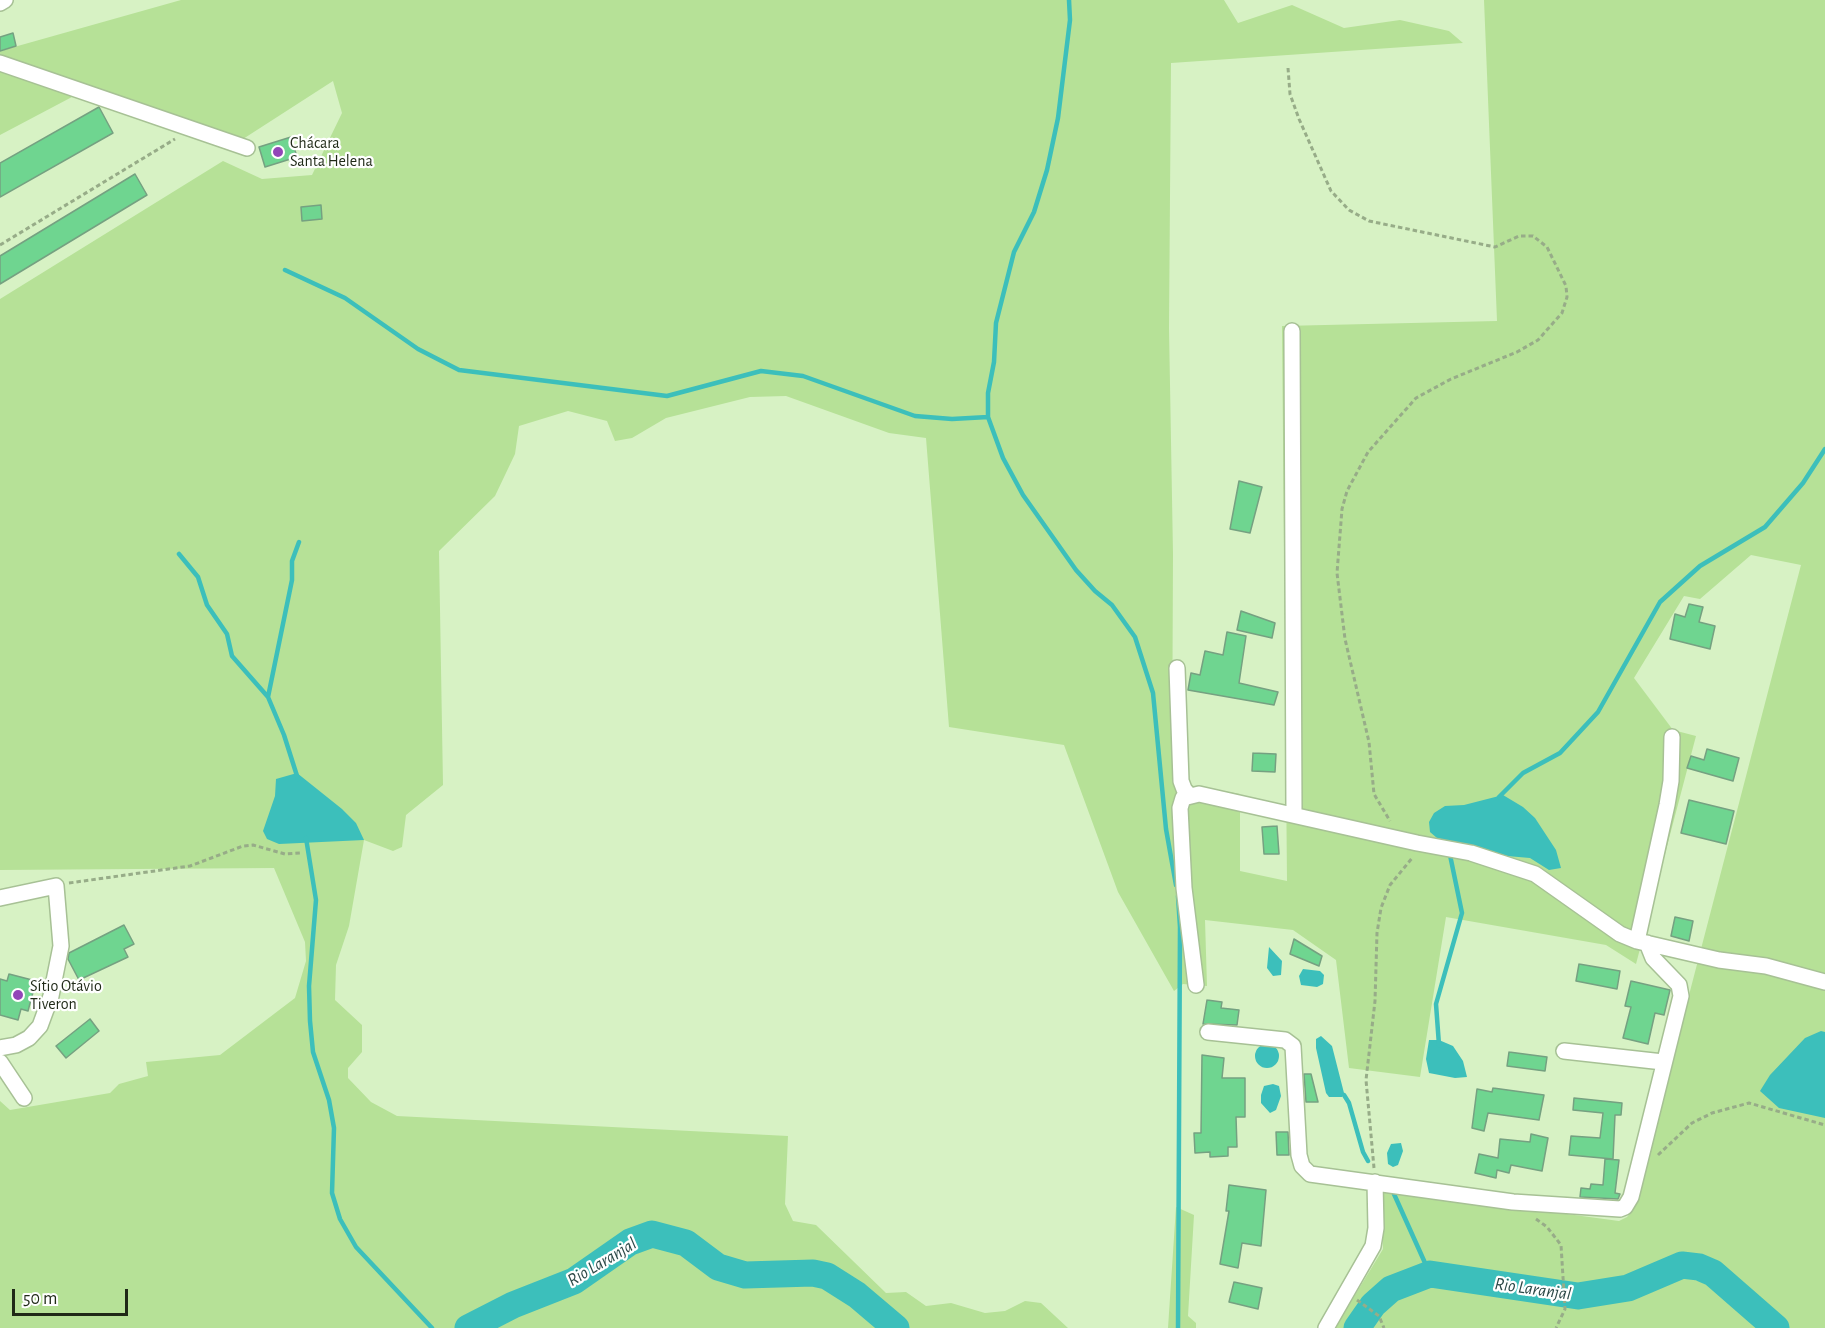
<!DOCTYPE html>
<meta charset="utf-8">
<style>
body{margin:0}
#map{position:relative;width:1825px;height:1328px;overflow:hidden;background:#d7f2c4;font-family:"Alegreya Sans",sans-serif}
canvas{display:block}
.scale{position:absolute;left:12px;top:1289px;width:116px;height:27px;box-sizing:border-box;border:3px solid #1f2917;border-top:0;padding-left:8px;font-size:18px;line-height:21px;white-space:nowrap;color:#1f2917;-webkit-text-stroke:4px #fff;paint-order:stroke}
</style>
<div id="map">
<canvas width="1825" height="1328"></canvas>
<div class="scale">50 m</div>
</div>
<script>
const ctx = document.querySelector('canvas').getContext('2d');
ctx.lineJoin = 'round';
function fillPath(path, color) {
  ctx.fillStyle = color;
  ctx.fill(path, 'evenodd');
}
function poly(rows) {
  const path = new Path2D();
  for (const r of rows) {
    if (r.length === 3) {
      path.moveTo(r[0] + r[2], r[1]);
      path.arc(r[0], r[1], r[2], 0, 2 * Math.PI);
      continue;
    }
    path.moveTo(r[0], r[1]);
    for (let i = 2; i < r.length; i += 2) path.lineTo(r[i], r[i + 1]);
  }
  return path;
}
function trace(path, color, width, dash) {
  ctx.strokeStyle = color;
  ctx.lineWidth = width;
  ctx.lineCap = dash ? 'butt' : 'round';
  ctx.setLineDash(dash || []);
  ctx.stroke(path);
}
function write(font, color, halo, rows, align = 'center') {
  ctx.font = font + ' "Alegreya Sans",sans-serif';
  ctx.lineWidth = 4.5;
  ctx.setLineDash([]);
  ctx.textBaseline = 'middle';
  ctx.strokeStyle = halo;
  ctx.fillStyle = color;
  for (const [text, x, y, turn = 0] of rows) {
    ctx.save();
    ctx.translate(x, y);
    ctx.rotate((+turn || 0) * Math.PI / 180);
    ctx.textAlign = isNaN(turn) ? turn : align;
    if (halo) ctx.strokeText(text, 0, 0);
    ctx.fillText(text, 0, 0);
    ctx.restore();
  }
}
fillPath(poly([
 [181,0,1224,0,1238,23,1292,5,1344,28,1400,20,1449,31,1463,43,1171,63,1169,328,1173,554,1172,782,1240,794,1240,871,1287,881,1282,326,1497,321,1484,0,1825,0,1825,1328,1335,1328,1383,1249,1381,1189,1619,1221,1627,1217,1633,1210,1801,565,1751,555,1700,599,1684,596,1634,678,1673,730,1696,736,1636,964,1606,945,1446,917,1420,1077,1349,1068,1336,960,1293,930,1205,920,1207,986,1183,984,1174,991,1118,892,1064,745,949,727,926,438,889,433,786,396,750,397,666,418,632,438,615,441,607,421,568,411,519,426,515,454,495,496,439,551,443,785,406,815,402,847,393,851,364,840,349,926,336,965,335,1000,362,1025,362,1052,348,1068,348,1078,371,1102,397,1116,788,1136,785,1204,793,1221,816,1225,886,1293,906,1292,926,1306,951,1303,985,1313,1005,1311,1025,1301,1041,1303,1068,1328,0,1328,0,1101,10,1110,110,1093,119,1084,148,1076,146,1062,220,1055,295,998,306,961,305,942,274,868,0,870,0,299,223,161,262,179,312,175,342,113,333,81,243,139,89,88,0,135,0,51],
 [1176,1207,1194,1215,1188,1316,1196,1323,1196,1328,1168,1328]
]), '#b6e197');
fillPath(poly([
 [297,773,342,809,356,823,364,840,279,844,267,839,263,831,275,796,276,779],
 [1503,795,1523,807,1535,818,1556,850,1561,868,1549,870,1530,858,1507,856,1437,838,1430,832,1429,822,1434,813,1445,806,1464,805],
 [1269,947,1282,961,1281,975,1273,976,1267,968],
 [1303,969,1320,971,1324,975,1323,984,1317,987,1301,985,1299,976],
 [1821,1031,1825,1032,1825,1118,1779,1108,1760,1091,1770,1075,1805,1038],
 [1321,1036,1332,1046,1344,1093,1342,1097,1329,1097,1326,1093,1316,1048,1316,1039],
 [1429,1040,1439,1040,1453,1046,1463,1061,1467,1077,1455,1078,1429,1073,1426,1059],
 [1267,1056,12],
 [1273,1084,1279,1086,1281,1096,1276,1110,1270,1113,1261,1103,1261,1095,1264,1086],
 [1401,1143,1403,1151,1398,1165,1393,1167,1388,1164,1387,1153,1391,1144]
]), '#3cbfbb');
trace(poly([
 [1069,0,1070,20,1058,118,1047,170,1034,212,1014,252,996,323,994,362,988,393,988,417,1003,458,1023,495,1076,570,1095,591,1112,605,1135,637,1153,693,1166,829,1176,885],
 [285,270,345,298,418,349,459,370,667,396,761,371,803,376,915,416,952,419,988,417],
 [179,554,198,577,207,605,227,634,232,656,268,697],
 [298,779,284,735,268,697,292,580,292,561,299,542],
 [1499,797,1523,773,1560,753,1598,712,1660,602,1700,566,1765,527,1803,483,1825,449],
 [306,838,316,900,309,986,310,1021,313,1052,329,1100,334,1128,332,1193,340,1219,356,1247,432,1328],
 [1178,896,1180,927,1178,1328],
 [1439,1045,1436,1004,1462,913,1450,855],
 [1344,1095,1349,1103,1363,1152,1368,1161],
 [1394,1194,1430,1274]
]), '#3cbfbb', 4.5);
trace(poly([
 [468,1328,513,1305,574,1281,630,1242,652,1234,686,1243,718,1267,745,1275,813,1273,827,1276,857,1295,896,1328],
 [1357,1328,1373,1305,1391,1289,1430,1274,1578,1296,1628,1288,1682,1265,1699,1267,1713,1273,1776,1328]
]), '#3cbfbb', 27);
const building = poly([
 [13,33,16,46,0,51,0,37,13,33],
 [99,107,113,133,0,197,0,163,99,107],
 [291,137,297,157,265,167,259,147,291,137],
 [135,174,147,195,0,284,0,256,135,174],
 [321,205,322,219,302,221,301,207,321,205],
 [1239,481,1262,487,1250,533,1230,529,1239,481],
 [1689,604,1703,607,1699,622,1715,626,1710,649,1670,639,1675,614,1685,617,1689,604],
 [1241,611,1275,623,1272,638,1237,630,1241,611],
 [1227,632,1246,636,1239,683,1278,692,1274,705,1188,690,1191,673,1200,675,1205,651,1223,655,1227,632],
 [1707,749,1739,758,1733,781,1687,768,1691,756,1704,760,1707,749],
 [1253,753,1276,754,1275,772,1252,771,1253,753],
 [1689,800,1734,811,1726,844,1681,833,1689,800],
 [1277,826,1279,854,1264,854,1262,827,1277,826],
 [1675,917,1693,921,1689,941,1671,936,1675,917],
 [124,925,134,944,124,949,128,957,79,980,68,959,69,953,124,925],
 [1294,939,1322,956,1319,966,1290,954,1294,939],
 [1579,964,1620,971,1617,989,1576,981,1579,964],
 [9,974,36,981,28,1011,21,1009,18,1020,0,1015,0,979,7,981,9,974],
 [1631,981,1670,990,1664,1015,1655,1013,1648,1044,1623,1038,1631,1007,1625,1006,1631,981],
 [1207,1000,1222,1002,1221,1008,1239,1010,1237,1025,1203,1024,1207,1000],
 [90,1019,99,1031,66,1058,56,1046,90,1019],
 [1509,1052,1547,1057,1545,1071,1507,1066,1509,1052],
 [1202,1055,1224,1058,1222,1078,1245,1078,1245,1117,1236,1117,1237,1147,1228,1147,1228,1156,1210,1157,1210,1152,1195,1153,1194,1133,1201,1133,1202,1055],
 [1304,1074,1311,1074,1318,1102,1306,1102,1304,1074],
 [1493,1088,1544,1095,1539,1120,1488,1113,1484,1131,1472,1128,1477,1089,1492,1092,1493,1088],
 [1574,1098,1622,1103,1621,1115,1615,1115,1613,1159,1569,1155,1571,1136,1600,1138,1603,1113,1573,1110,1574,1098],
 [1276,1132,1288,1132,1289,1155,1277,1155,1276,1132],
 [1531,1134,1548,1138,1542,1171,1511,1165,1509,1173,1497,1170,1496,1178,1475,1173,1479,1154,1498,1158,1500,1139,1530,1142,1531,1134],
 [1605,1159,1619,1160,1615,1193,1620,1194,1618,1199,1580,1197,1581,1188,1590,1189,1591,1184,1603,1185,1605,1159],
 [1229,1185,1266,1190,1261,1246,1242,1243,1238,1268,1220,1264,1229,1211,1226,1211,1229,1185],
 [1234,1282,1262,1288,1258,1309,1229,1302,1234,1282]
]);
fillPath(building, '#6fd590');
trace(building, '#75a181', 1.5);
const minor = poly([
 [0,3,5,0],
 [0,63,247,148],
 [1292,331,1294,813],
 [1177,668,1181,781,1184,789,1189,795],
 [0,898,56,886,61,946,51,996,40,1026,29,1038,16,1045,0,1048],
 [1637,941,1667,805,1671,781,1672,737],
 [1196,985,1184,888,1180,808,1183,798,1199,794,1417,843,1471,853,1535,874,1620,934,1637,941,1719,960,1766,966,1825,982],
 [1208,1032,1285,1040,1293,1046,1299,1155,1302,1166,1310,1174,1513,1202,1620,1209,1625,1207,1631,1197,1681,996,1679,985,1653,958,1647,943],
 [1564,1051,1663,1062],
 [0,1062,24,1098],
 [1326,1328,1373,1246,1376,1228,1375,1182]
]);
trace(minor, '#a7c195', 18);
trace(poly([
 [1288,68,1290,94,1299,119,1331,191,1349,210,1369,221,1495,247,1519,236,1533,236,1547,247,1566,286,1567,297,1562,313,1538,340,1517,352,1451,379,1416,398,1368,452,1347,491,1342,509,1337,573,1345,639,1369,742,1374,794,1390,821],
 [0,245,175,139],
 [69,883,190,866,243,846,253,845,285,854,300,853],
 [1658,1155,1692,1123,1712,1113,1749,1103,1825,1125],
 [1374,1168,1366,1080,1375,1001,1377,933,1381,908,1390,885,1413,857],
 [1536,1219,1547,1227,1561,1245,1565,1309,1556,1328],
 [1357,1300,1379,1316,1384,1328]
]), '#97ac88', 3, [4.5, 3]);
trace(minor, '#fff', 15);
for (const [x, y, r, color] of [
 [278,152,6,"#9246b8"],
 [18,995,6,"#9246b8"]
]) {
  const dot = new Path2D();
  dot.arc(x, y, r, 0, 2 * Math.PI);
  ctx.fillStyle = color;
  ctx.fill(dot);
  trace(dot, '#fff', 2);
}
write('16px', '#1f2917', '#fff', [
 ["Chácara",290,143],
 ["Santa Helena",290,161],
 ["Sítio Otávio",30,986],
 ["Tiveron",30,1004]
], 'left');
write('italic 18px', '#2c4847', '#fff', [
 ["Rio Laranjal",602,1262,-31],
 ["Rio Laranjal",1533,1289,8]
]);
</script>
